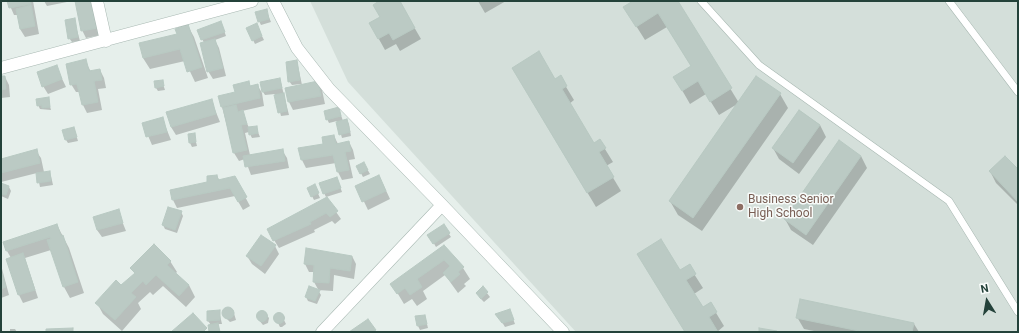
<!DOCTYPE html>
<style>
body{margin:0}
#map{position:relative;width:1019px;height:333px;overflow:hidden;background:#e6efeb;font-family:Roboto,sans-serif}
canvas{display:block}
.frame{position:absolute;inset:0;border:2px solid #24423a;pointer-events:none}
.north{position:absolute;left:967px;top:281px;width:40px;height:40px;-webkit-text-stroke:3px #f7fbf9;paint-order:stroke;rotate:349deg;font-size:11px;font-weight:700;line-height:16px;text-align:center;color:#24423a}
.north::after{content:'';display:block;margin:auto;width:14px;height:18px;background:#24423a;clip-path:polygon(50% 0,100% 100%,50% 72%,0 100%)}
</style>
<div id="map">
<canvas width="1019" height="333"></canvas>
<div class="frame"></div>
<div class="north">N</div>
</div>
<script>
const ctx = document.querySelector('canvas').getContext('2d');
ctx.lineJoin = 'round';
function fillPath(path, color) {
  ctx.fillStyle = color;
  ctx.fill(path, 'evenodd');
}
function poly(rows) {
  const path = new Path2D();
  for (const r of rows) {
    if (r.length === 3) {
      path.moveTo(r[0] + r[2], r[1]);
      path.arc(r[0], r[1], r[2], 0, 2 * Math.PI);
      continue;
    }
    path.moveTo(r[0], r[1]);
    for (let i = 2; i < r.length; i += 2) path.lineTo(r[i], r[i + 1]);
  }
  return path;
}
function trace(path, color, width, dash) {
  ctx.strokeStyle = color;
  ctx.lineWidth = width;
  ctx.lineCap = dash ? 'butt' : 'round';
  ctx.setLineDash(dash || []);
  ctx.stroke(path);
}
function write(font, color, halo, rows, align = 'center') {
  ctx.font = font + ' Roboto,sans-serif';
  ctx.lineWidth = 3;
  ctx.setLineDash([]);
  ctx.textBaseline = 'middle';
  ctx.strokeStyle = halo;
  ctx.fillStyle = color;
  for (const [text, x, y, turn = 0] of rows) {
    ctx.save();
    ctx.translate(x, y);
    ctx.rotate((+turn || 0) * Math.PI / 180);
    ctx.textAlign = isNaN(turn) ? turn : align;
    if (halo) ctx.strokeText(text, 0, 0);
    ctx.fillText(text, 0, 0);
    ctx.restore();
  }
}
fillPath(poly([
 [310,1,1018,1,1018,332,576,332,348,82]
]), '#d4dfda');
fillPath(poly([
 [8,1,33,1,39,34,25,37,20,29,18,15,14,15],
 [44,1,67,1,67,2,47,6],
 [76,1,95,1,101,35,86,38,82,30],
 [381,1,399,1,421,39,400,51,396,44,385,50,370,23,381,17],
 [478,1,506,1,485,13],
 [635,1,677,1,739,103,780,94,788,108,702,231,678,215,670,201,739,103,719,115,706,94,690,104,675,78,692,67,667,27,645,40,633,21],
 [266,10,271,22,261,25,259,21],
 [74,19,80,41,72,42,69,38],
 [221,22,226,36,215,40,219,48,226,76,213,79,208,71,204,43,198,30],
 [188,26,194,37,208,78,195,82,185,61,150,69,143,58,178,35],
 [258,28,264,40,255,44,253,40],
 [85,60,91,72,100,70,104,78,106,88,98,89,102,110,87,113,83,105,80,92,76,92,71,84],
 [297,61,302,85,318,82,322,90,325,104,293,110,289,102,286,88,301,85,301,84,292,85,289,81],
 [56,66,66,87,48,94,43,86],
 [513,68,555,80,560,77,574,100,569,104,594,145,600,141,613,162,606,166,621,191,596,207],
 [1,77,5,77,9,85,10,97,1,98],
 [280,79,289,115,281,116,275,94,265,95,263,92],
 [162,81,165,90,158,91,156,88],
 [248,82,251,87,258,86,262,93,264,106,242,111,249,128,256,127,260,137,252,138,249,132,245,133,250,155,282,150,287,158,289,168,251,175,245,159,239,161,234,153,222,107],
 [48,98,51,110,40,109,38,105],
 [211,100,220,122,176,135,171,127],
 [339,109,343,121,347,120,349,124,351,136,342,138,337,121,329,123,327,119],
 [800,111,820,125,826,137,799,174,779,159,773,148],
 [162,118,171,140,152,145,143,124],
 [74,128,78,141,68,143,66,140],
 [194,134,197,146,192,147,190,143],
 [334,136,338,144,349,142,353,150,355,159,349,160,353,178,342,180,338,172,336,163,306,168,302,160,300,149,325,145],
 [36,151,41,158,44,172,49,172,51,176,53,185,40,187,37,173,1,182,1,160],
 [861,156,867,168,813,245,791,230,785,219],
 [357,166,366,167,370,174,363,177],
 [1018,170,1018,205,996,183,990,171],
 [217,176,220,181,235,178,250,206,243,210,235,196,177,208,173,200,208,183],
 [337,178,342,192,326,197,324,193],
 [1,184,9,187,11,191,8,199,1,196],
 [383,184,390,199,368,210,357,187],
 [308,188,316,189,320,198,314,200],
 [327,199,341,219,335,224,332,221,314,230,315,232,279,248,274,240],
 [118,211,126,231,102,237,97,230],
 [181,212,183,216,177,233,165,229,163,225],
 [57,225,69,248,84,293,70,298,64,287,51,250,25,258,38,298,23,303,19,295,8,260,11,258,7,251],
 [443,225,451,237,436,247,429,235],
 [275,246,279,254,265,274,252,264,247,256],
 [444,246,463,268,470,279,464,284,466,286,458,293,445,275,423,291,427,299,417,306,412,299,404,304,392,284],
 [352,256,356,264,354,279,334,275,333,291,318,290,321,295,317,304,308,301,306,297,319,291,314,282,314,272,309,272,305,264],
 [170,261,177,272,175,274,189,285,195,297,186,307,163,286,153,295,150,292,138,303,141,309,122,331,103,314,97,303,121,286,135,274,131,268],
 [1,265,9,295,1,298],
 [689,266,703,288,694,294,702,308,710,303,724,326,717,332,685,332,680,272],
 [483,288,490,297,484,302,479,297],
 [227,308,233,310,236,320,230,322,225,317,223,313],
 [219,311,222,324,218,324,220,332,210,332,211,325,208,321],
 [510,311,515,324,505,327,497,314],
 [264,312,269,318,268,323,263,325,258,319,259,313],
 [279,314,281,314,286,324,282,327,280,327,275,317],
 [425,316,428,328,420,330,418,326],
 [797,317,914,324,919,332,819,332,804,329],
 [10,329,15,329,17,332,10,332]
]), '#0003');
const building = poly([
 [7,1,30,1,31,4,9,8,7,1],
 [75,1,92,1,98,28,81,31,75,1],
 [379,1,400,1,415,28,393,40,389,33,378,39,369,23,380,17,373,5,379,1],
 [633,1,678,1,732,88,710,102,698,81,682,91,673,77,691,66,658,13,636,27,623,7,633,1],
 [31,5,35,26,20,29,16,9,31,5],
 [267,9,269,19,258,22,255,12,267,9],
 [75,18,78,37,68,39,65,20,75,18],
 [221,21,225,32,201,40,197,30,221,21],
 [257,23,262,36,252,41,246,28,257,23],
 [188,24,202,67,187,72,180,49,143,58,139,43,177,34,175,29,188,24],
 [215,39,223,68,207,72,200,43,215,39],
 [539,51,555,79,561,75,567,86,562,89,594,143,600,139,606,148,599,152,614,177,587,193,512,68,539,51],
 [86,59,89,71,100,69,102,80,94,81,98,102,82,105,77,84,70,85,66,64,86,59],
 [297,60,300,80,288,82,286,62,297,60],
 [57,65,62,79,42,87,37,72,57,65],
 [1,76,5,76,6,89,1,90,1,76],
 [756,76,781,93,693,218,669,201,756,76],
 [280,78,282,88,262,92,260,82,280,78],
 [163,80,164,86,155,88,154,81,163,80],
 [249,81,250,86,258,84,260,98,221,107,218,96,235,92,233,85,249,81],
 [318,81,321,96,288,102,285,88,318,81],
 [284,93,287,111,278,113,274,95,284,93],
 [49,97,50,107,42,108,42,105,37,106,36,99,49,97],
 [212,99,216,114,171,127,166,112,212,99],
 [236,105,238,112,243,110,247,124,241,125,247,150,233,153,223,108,236,105],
 [339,107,341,116,326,120,324,111,339,107],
 [799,110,820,125,793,163,772,148,799,110],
 [163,117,167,132,146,137,142,123,163,117],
 [347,119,350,132,339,135,336,122,347,119],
 [257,126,258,133,249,135,248,127,257,126],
 [74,127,77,137,65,140,62,130,74,127],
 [195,133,196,142,189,143,188,134,195,133],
 [334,135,336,144,349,141,351,151,345,152,349,170,337,172,333,155,301,160,298,148,323,144,322,137,334,135],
 [839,140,861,156,806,235,784,219,839,140],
 [37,149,40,163,1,173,1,159,37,149],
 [283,149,285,161,245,167,243,156,283,149],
 [1005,156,1018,169,1018,202,989,171,1005,156],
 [364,162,368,170,360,174,356,166,364,162],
 [50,171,51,181,37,183,36,173,50,171],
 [217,175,218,180,235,176,247,197,238,202,230,188,172,200,170,190,207,182,207,176,217,175],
 [379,175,386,191,362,202,355,186,379,175],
 [337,177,341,188,323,194,319,183,337,177],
 [1,183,9,186,6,195,1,194,1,183],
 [315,184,319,193,311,197,307,188,315,184],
 [327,197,338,211,330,217,326,213,310,222,311,224,273,241,267,229,327,197],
 [168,207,182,211,175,230,162,225,168,207],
 [119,209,123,223,97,230,93,217,119,209],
 [57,224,61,236,63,235,78,282,63,287,47,240,51,239,50,237,6,251,3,242,57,224],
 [444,224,450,233,433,244,427,235,444,224],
 [261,235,276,245,261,266,246,256,261,235],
 [661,239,680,270,690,264,696,274,686,280,703,307,711,302,717,312,709,317,718,332,685,332,637,254,661,239],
 [154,244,171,261,167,265,189,285,179,296,156,275,146,285,143,281,131,293,136,297,115,320,95,303,116,280,121,285,135,273,130,268,154,244],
 [444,245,464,267,458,272,460,274,451,282,443,273,450,266,444,260,417,279,422,287,410,295,405,288,397,294,390,284,444,245],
 [306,248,352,256,350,271,330,268,329,283,313,282,314,265,304,264,306,248],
 [23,253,35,290,18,295,6,259,23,253],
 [1,270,6,287,1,289,1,270],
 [309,286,320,290,315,301,305,297,309,286],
 [483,286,488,292,481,299,476,293,483,286],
 [800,299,914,323,912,332,864,332,796,318,800,299],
 [228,313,6],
 [510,309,514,320,502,323,495,314,510,309],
 [220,310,220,320,207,321,207,311,220,310],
 [262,316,5.5],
 [279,318,5.5],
 [193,313,207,328,203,332,171,332,193,313],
 [425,315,427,324,417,326,415,316,425,315],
 [368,319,376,330,373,332,349,332,368,319],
 [218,323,220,332,209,332,208,325,218,323],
 [73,328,73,332,46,332,46,329,73,328],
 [759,328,777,331,777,332,759,332,759,328]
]);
fillPath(building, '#bbcac4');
trace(building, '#b8c9c2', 1);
const service = poly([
 [701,1,759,65,949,201,1018,312],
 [949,1,1018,92]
]);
const minor = poly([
 [97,1,106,41],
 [273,1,297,48,329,89,442,205,563,332],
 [1,68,252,1],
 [322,332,442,205]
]);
trace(service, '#a8b8b2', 8);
trace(minor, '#a8b8b2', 13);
trace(service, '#fff', 7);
trace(minor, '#fff', 12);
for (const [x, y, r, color] of [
 [740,207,4,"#8d6e63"]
]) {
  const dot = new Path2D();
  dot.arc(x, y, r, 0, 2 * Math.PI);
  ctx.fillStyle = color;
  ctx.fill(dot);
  trace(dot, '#f7fbf9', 1.5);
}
write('12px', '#785e54', '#f7fbf9', [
 ["Business Senior",748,200],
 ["High School",748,214]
], 'left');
</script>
